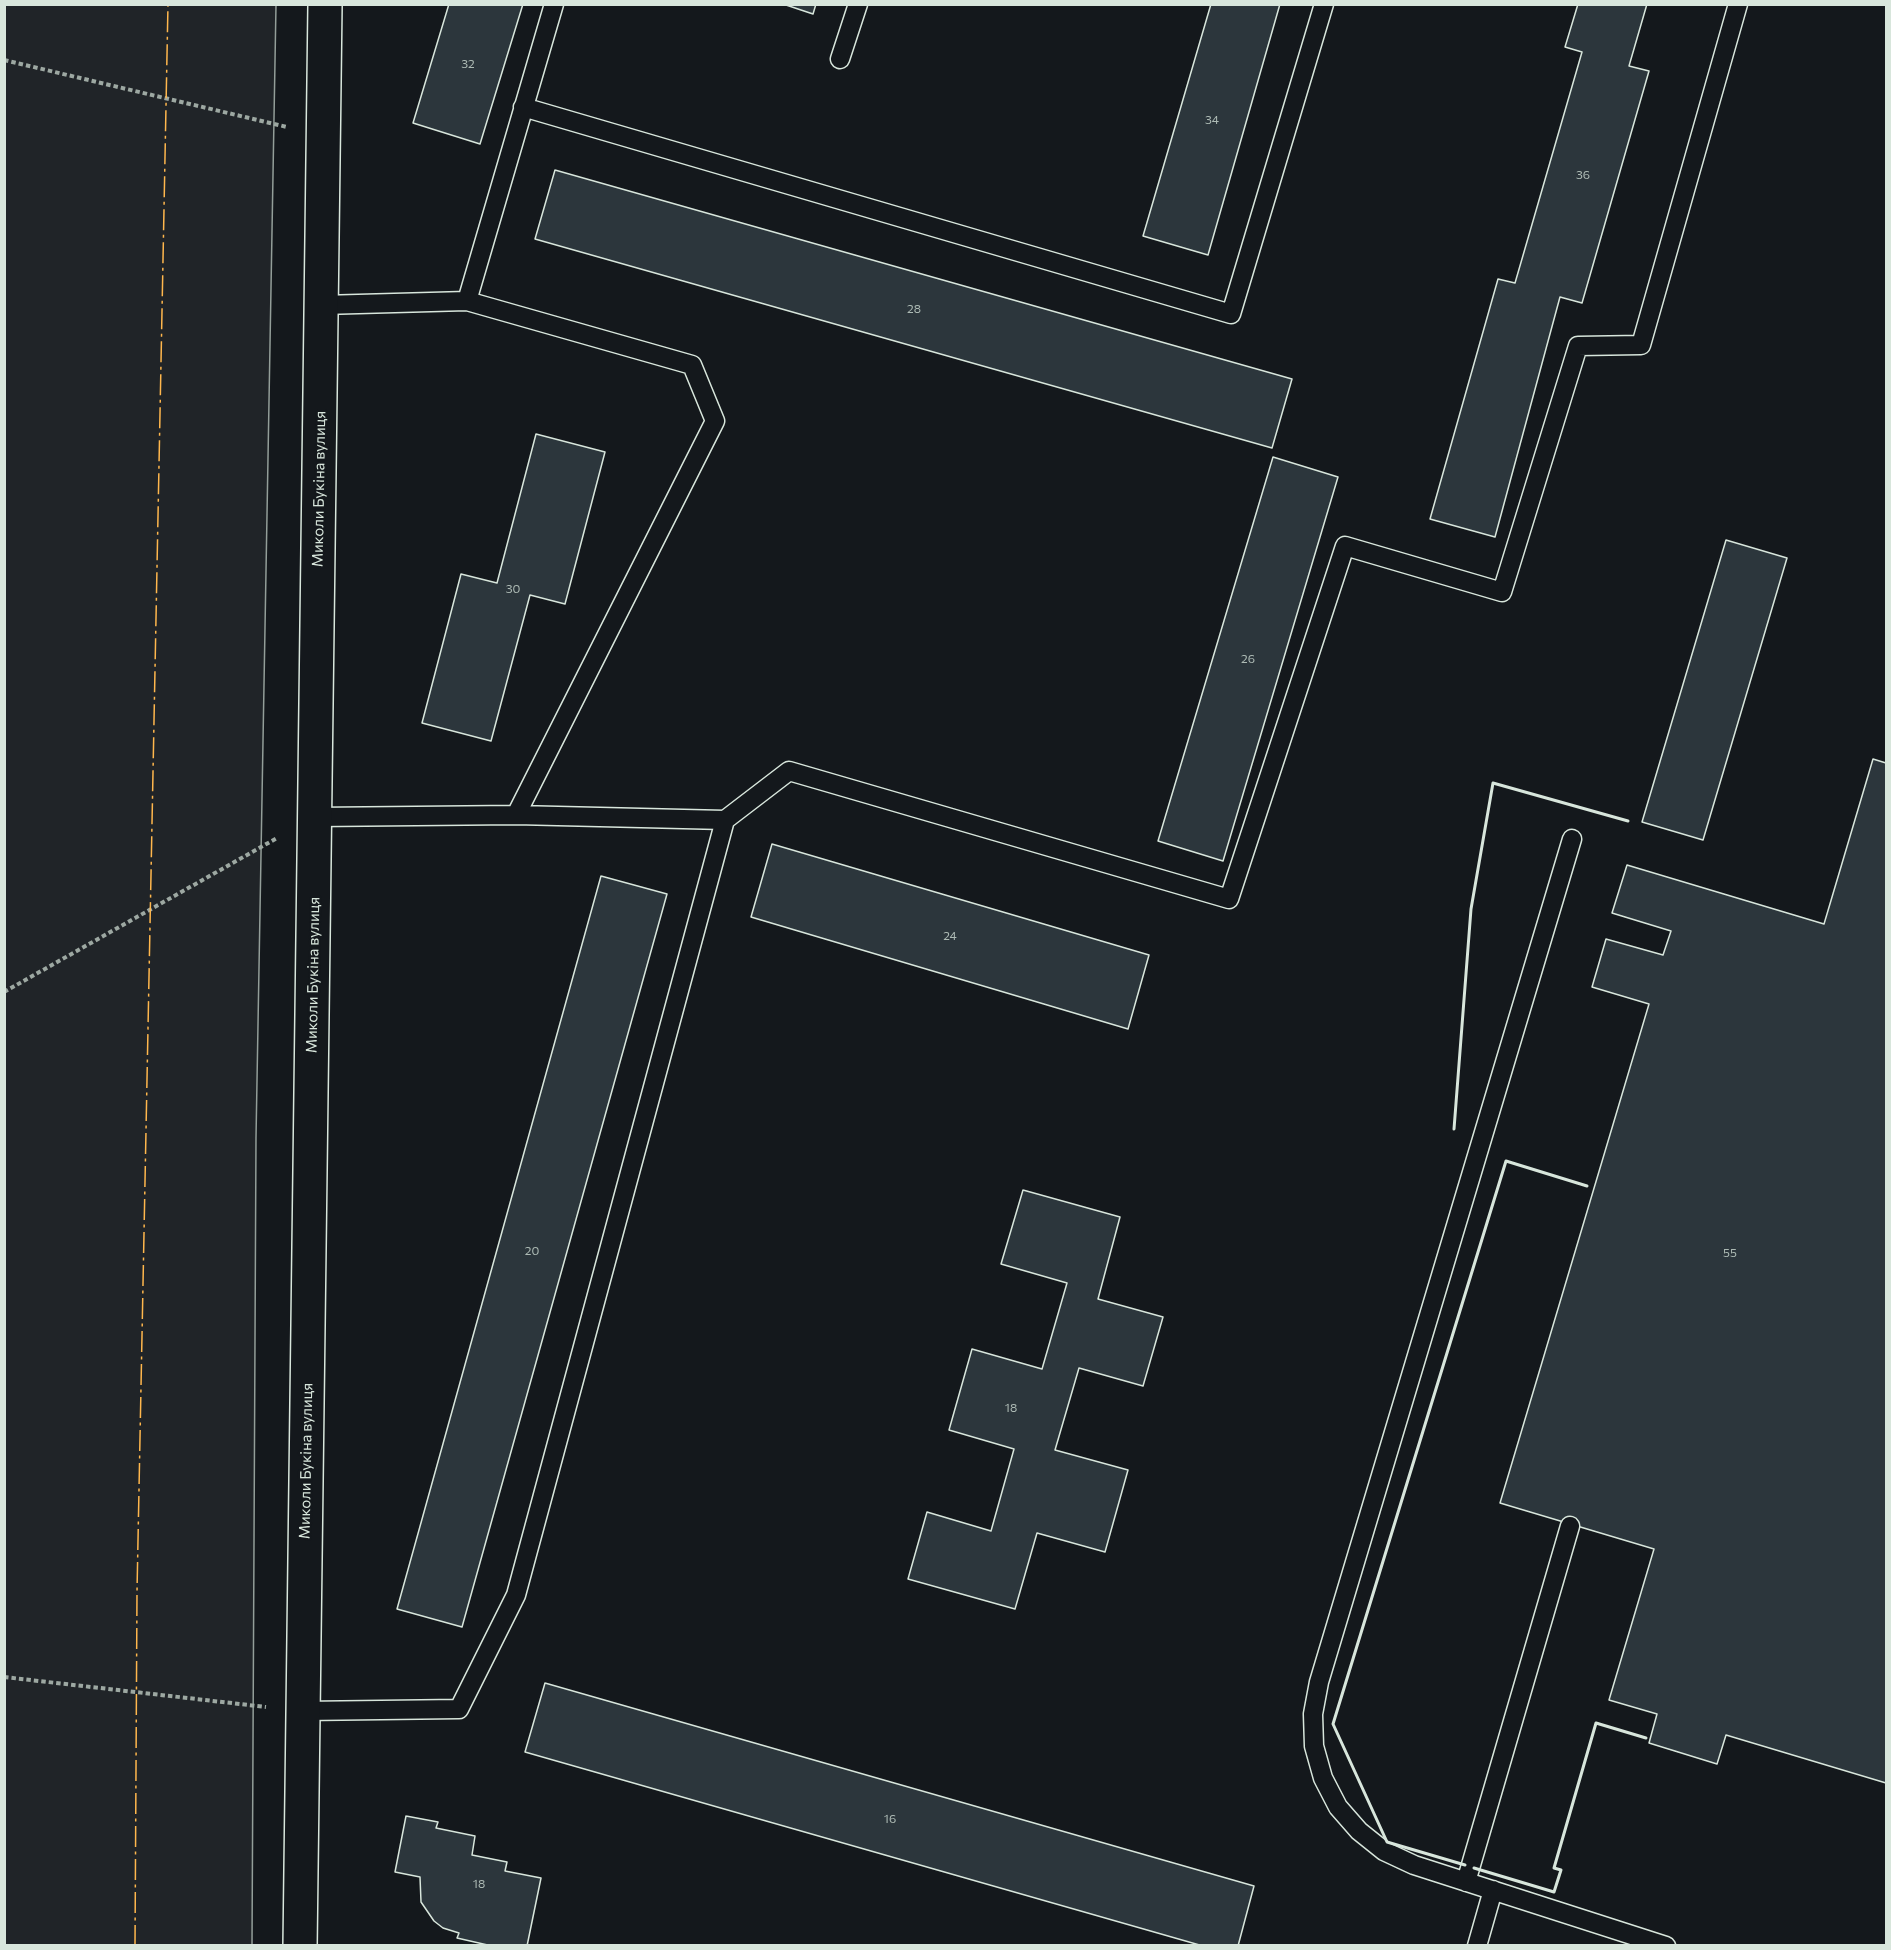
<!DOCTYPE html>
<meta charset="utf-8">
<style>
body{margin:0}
#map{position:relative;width:1891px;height:1950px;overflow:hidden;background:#14181c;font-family:Commissioner,sans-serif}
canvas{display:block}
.frame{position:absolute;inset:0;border:6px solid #d8e6dc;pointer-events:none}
</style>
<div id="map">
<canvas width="1891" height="1950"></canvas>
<div class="frame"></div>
</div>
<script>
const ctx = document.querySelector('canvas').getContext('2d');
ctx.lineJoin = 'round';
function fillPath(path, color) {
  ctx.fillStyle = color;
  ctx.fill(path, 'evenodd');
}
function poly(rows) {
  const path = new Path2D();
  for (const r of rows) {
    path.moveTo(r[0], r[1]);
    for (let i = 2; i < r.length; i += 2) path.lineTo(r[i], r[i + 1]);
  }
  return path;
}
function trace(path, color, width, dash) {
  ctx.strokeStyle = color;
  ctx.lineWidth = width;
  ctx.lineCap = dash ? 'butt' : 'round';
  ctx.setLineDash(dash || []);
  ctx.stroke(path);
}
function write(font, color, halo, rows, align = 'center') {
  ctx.font = font + ' Commissioner,sans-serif';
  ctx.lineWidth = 4.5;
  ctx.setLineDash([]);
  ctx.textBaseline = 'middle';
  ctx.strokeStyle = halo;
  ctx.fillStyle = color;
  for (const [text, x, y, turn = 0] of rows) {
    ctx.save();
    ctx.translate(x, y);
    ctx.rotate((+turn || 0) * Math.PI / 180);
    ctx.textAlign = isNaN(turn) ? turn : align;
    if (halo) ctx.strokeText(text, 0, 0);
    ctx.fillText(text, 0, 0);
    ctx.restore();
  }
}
const green = poly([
 [5,4,276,5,256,1137,252,1945,5,1945,5,4]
]);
fillPath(green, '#202428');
trace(green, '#939e99', 1.5);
const building = poly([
 [449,4,523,4,480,144,413,123,449,4],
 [783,4,816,4,813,14,783,4],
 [1211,4,1280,4,1208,255,1143,236,1211,4],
 [1578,4,1647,4,1629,66,1649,71,1582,303,1560,297,1495,537,1430,519,1498,279,1515,283,1582,52,1565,47,1578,4],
 [555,170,1292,379,1272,448,535,239,555,170],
 [536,434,605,452,565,604,530,595,491,741,422,723,461,574,497,583,536,434],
 [1273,457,1338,477,1223,861,1158,841,1273,457],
 [1726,540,1787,558,1703,840,1642,822,1726,540],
 [1873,759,1886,763,1886,1783,1726,1735,1717,1764,1649,1743,1657,1714,1609,1700,1654,1549,1500,1503,1649,1004,1592,987,1606,939,1663,955,1671,931,1612,913,1627,865,1824,924,1873,759],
 [772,844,1149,955,1128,1029,751,917,772,844],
 [601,876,667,894,462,1627,397,1609,601,876],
 [1023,1190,1120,1217,1098,1299,1163,1317,1143,1386,1079,1368,1055,1450,1128,1470,1105,1552,1037,1533,1015,1609,908,1579,927,1512,991,1531,1014,1449,949,1430,972,1349,1042,1369,1067,1283,1001,1264,1023,1190],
 [545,1683,1254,1886,1238,1946,1203,1946,525,1752,545,1683],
 [406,1816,438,1822,436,1828,475,1836,472,1855,507,1862,505,1871,541,1878,527,1946,492,1946,457,1938,459,1933,443,1928,434,1921,421,1902,420,1877,395,1872,406,1816]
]);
fillPath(building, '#2c363c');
trace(building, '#d8e6dc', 1.5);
const service = poly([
 [840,59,858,4],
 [523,107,1231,314,1324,4],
 [467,301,554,4],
 [322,305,467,301,692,365,715,421,516,815],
 [315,817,516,815,725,820],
 [1572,839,1319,1682,1313,1714,1314,1746,1323,1778,1338,1807,1359,1831,1384,1851,1414,1865,1666,1946],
 [303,1711,459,1709,516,1595,725,820,789,771,1229,899,1345,546,1502,592,1578,346,1641,345,1738,4],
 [1466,1882,1570,1526],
 [1477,1946,1493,1890]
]);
const tertiary = poly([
 [300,1946,325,4]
]);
trace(service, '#d8e6dc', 21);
trace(tertiary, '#d8e6dc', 36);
trace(poly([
 [4,60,287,127],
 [4,992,277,838],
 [4,1677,266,1707]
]), '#9da8a2', 4, [4.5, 3]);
trace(service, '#14181c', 18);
trace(tertiary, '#14181c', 33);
trace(poly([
 [1454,1129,1471,909,1493,783,1628,821],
 [1465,1865,1387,1842,1333,1724,1506,1161,1587,1186],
 [1474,1868,1554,1892,1561,1870,1554,1868,1596,1723,1646,1738]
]), '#d8e6dc', 3);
trace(poly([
 [135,1946,137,1592,168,4]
]), '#ffb74d', 1.5, [21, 4.5, 3, 4.5]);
write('12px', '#adbab4', null, [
 ["32",468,64],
 ["34",1212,120],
 ["36",1583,175],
 ["28",914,309],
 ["30",513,589],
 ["26",1248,659],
 ["24",950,936],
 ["20",532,1251],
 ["55",1730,1253],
 ["18",1011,1408],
 ["16",890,1819],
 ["18",479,1884]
]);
write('15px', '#d8e6dc', '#14181c', [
 ["Миколи Букіна вулиця",319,489,-89],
 ["Миколи Букіна вулиця",313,975,-89],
 ["Миколи Букіна вулиця",306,1461,-89]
]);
</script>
